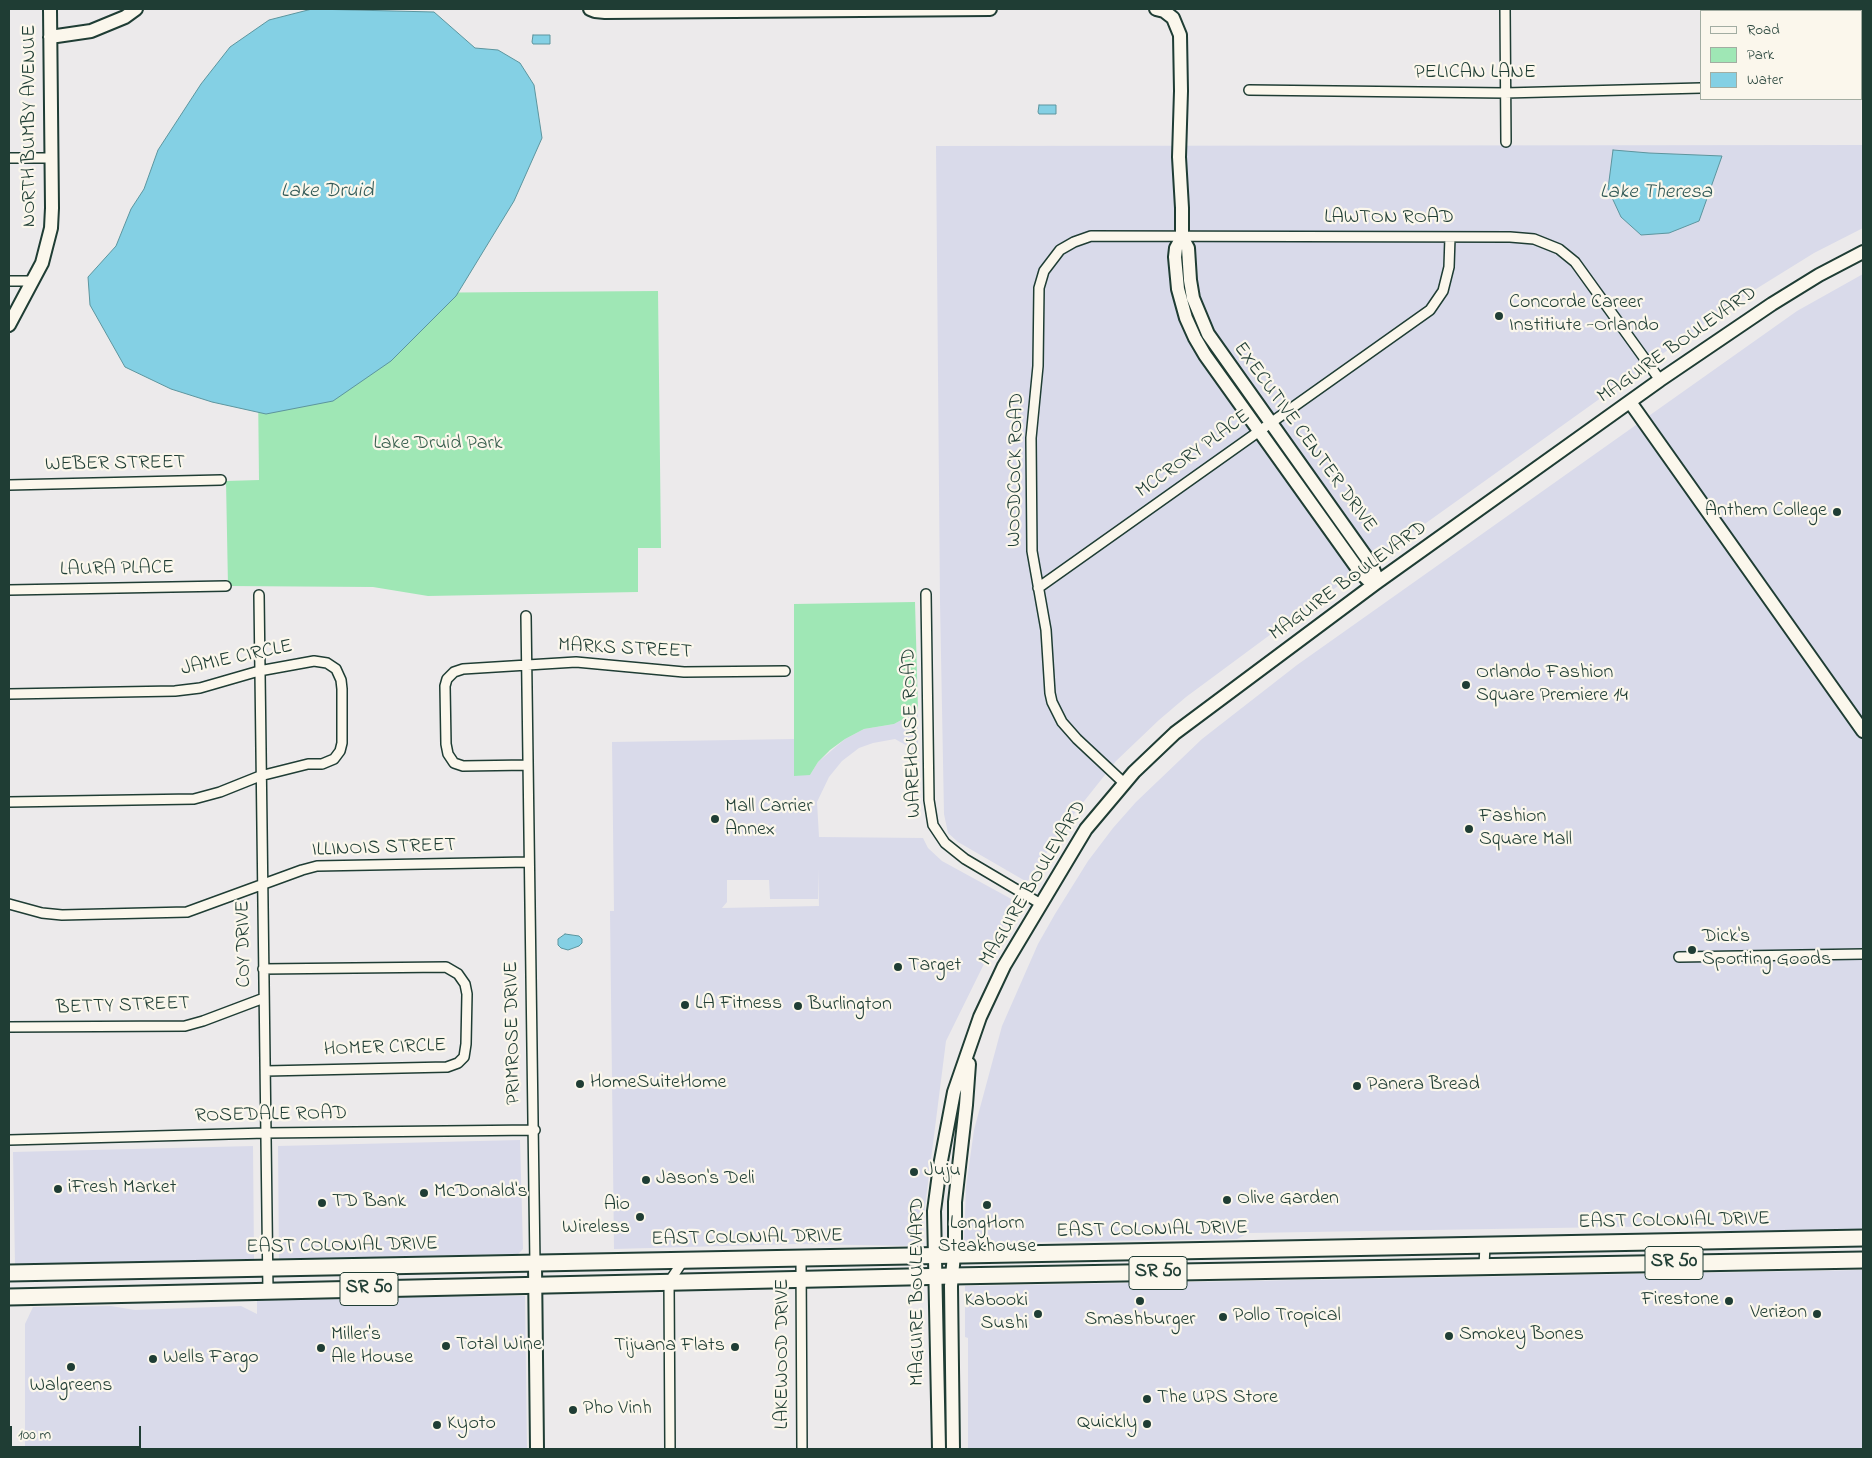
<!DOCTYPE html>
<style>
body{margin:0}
#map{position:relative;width:1872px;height:1458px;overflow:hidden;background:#eceaeb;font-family:"Indie Flower",sans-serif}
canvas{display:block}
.frame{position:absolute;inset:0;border:10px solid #1f3d34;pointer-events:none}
.legend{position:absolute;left:1700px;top:10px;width:162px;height:90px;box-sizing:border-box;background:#fbf7ec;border:1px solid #a3ada2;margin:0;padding:6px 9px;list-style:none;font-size:15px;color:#1f3d34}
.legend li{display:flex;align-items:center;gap:10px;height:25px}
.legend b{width:25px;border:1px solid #a3ada2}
.scale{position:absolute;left:10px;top:1426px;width:131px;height:22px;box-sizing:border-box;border:2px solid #1f3d34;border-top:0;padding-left:6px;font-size:15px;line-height:18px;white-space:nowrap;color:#1f3d34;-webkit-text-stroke:4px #fbf7ec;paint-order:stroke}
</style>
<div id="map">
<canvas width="1872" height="1458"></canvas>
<div class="frame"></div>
<ul class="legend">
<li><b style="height:6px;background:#fbf7ec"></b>Road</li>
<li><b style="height:14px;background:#9fe7b5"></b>Park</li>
<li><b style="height:14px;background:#84d0e4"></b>Water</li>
</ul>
<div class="scale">100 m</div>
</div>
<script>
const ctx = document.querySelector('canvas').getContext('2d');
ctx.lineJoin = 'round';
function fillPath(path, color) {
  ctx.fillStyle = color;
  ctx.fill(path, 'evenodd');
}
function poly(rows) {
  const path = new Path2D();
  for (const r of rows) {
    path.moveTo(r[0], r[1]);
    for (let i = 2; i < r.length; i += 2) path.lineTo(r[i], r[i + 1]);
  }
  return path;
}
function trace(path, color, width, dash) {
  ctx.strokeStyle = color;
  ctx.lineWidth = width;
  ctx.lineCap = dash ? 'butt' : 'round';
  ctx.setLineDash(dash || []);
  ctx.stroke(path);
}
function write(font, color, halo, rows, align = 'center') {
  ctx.font = font + ' "Indie Flower",sans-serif';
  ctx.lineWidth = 4.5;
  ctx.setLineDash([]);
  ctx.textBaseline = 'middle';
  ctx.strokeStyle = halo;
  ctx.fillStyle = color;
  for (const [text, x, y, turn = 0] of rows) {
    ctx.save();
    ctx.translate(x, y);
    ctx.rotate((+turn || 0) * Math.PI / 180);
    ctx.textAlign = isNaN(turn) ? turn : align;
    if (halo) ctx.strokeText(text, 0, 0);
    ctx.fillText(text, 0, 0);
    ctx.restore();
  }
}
fillPath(poly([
 [1863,145,1863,228,1814,253,1735,302,1282,626,1186,697,1159,720,1116,761,1066,824,1027,882,958,842,948,833,944,814,940,602,936,146],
 [1863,274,1863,1228,1860,1230,1738,1232,1673,1226,1249,1233,1237,1239,964,1243,966,1187,974,1130,1002,1026,1038,944,1055,914,1088,861,1113,828,1136,802,1202,739,1297,665,1797,311],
 [918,711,918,752,895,739,873,743,859,748,842,761,829,777,817,802,819,837,923,838,928,848,942,861,1015,901,946,1041,920,1246,796,1244,614,1249,610,911,614,911,612,742,794,739,794,775,810,775,818,762,845,739,864,729,894,724],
 [818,869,819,906,722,908,727,902,727,880,769,880,770,899,818,899],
 [520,1140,523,1249,518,1254,279,1259,278,1146],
 [253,1146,254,1259,15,1264,13,1152],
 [1863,1270,1863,1449,968,1449,968,1338,965,1337,965,1286],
 [525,1296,527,1449,25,1449,25,1324,33,1307,111,1306,135,1310,241,1306,257,1314,257,1299]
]), '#d9daea');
fillPath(poly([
 [658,291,661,548,638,548,638,592,428,596,373,587,228,586,226,481,259,480,257,294],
 [915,602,918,711,894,724,864,729,845,739,830,750,818,762,810,775,794,776,794,604]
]), '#9fe7b5');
const water = poly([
 [312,9,434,12,475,48,498,50,520,63,534,85,542,138,514,201,456,296,391,361,333,401,266,414,212,402,171,389,125,367,90,305,88,277,116,246,131,209,144,189,158,150,201,84,230,47,269,20,312,9],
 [533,35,550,35,550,44,533,44,532,42,533,35],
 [1039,105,1056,105,1056,114,1039,114,1038,112,1039,105],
 [1613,150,1649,153,1722,156,1699,221,1669,233,1641,235,1621,217,1608,189,1613,150],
 [565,934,579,936,582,939,582,943,579,946,568,950,561,948,558,945,558,939,565,934]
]);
fillPath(water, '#84d0e4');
trace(water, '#5c959e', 1);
const street = poly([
 [1505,9,1506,142],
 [1845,9,1845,11],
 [1861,84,1863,84],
 [1249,90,1505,93,1701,88],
 [9,158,51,158],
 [9,281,33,281],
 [9,485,221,480],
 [1038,588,1430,310,1443,291,1449,267,1450,237],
 [9,590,226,586],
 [926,594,929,800,933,825,945,843,965,859,1041,904],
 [259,595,268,1292],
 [526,616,535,1264],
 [9,694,175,691,200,688,259,671,314,661,327,663,336,669,341,680,342,689,342,743,340,751,334,759,322,764,308,764,260,776,220,792,194,799,9,802],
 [528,765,463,766,454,763,448,754,446,744,445,686,447,679,454,672,463,669,576,662,684,672,785,671],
 [1124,783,1077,739,1062,722,1052,702,1050,693,1046,630,1032,551,1031,438,1038,366,1039,288,1044,271,1060,250,1074,242,1091,236,1510,237,1534,239,1559,249,1575,262,1660,380],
 [9,904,42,913,62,915,187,912,302,870,317,866,529,862],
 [1679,957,1863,954],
 [263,969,446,967,458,974,465,984,467,994,466,1044,464,1057,458,1063,447,1067,266,1071],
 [9,1027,185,1026,203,1021,264,998],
 [9,1140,266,1133,535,1130],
 [801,1259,802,1449],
 [1484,1266,1485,1245],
 [670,1449,669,1282,683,1261]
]);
const secondary = poly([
 [590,9,595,11,605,12,990,9],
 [1156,9,1164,11,1173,18,1180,35,1181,91,1179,157,1182,208,1182,237,1176,248,1175,257,1178,289,1186,318,1195,338,1205,355,1360,572,1367,579,1376,583],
 [50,37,91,31,125,17,136,9],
 [1182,237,1188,248,1190,280,1193,298,1208,334,1371,564,1375,574,1376,583],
 [9,325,42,263,51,228,52,208,50,9],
 [1630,402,1863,731],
 [535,1264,537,1449],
 [939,1449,934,1211,940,1166,954,1092,980,1017,1004,966,1086,829,1134,772,1175,733,1376,583,1660,380,1772,304,1819,275,1863,252],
 [953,1449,951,1286,955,1245,955,1202,966,1105,969,1064]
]);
const highway = poly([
 [9,1273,1863,1238],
 [9,1297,952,1276,1863,1260]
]);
trace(street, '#1f3d34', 12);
trace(secondary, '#1f3d34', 16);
trace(highway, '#1f3d34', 19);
trace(street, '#fbf7ec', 9);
trace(secondary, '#fbf7ec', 12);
trace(highway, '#fbf7ec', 15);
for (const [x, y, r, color] of [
 [1499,316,5,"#1f3d34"],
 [1837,512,5,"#1f3d34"],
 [1466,685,5,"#1f3d34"],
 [715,819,5,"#1f3d34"],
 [1469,829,5,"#1f3d34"],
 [1692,950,5,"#1f3d34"],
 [898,967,5,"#1f3d34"],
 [685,1005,5,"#1f3d34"],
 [798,1006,5,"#1f3d34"],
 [580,1084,5,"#1f3d34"],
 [1357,1086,5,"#1f3d34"],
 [914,1172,5,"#1f3d34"],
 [646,1180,5,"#1f3d34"],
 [58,1189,5,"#1f3d34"],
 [424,1193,5,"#1f3d34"],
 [1227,1200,5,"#1f3d34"],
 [322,1203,5,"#1f3d34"],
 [987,1205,5,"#1f3d34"],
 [640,1217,5,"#1f3d34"],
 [1140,1301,5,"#1f3d34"],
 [1729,1301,5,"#1f3d34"],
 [1038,1314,5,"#1f3d34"],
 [1817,1314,5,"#1f3d34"],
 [1223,1317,5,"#1f3d34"],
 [1449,1336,5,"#1f3d34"],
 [446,1346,5,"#1f3d34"],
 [735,1347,5,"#1f3d34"],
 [321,1348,5,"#1f3d34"],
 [153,1359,5,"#1f3d34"],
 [71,1367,5,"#1f3d34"],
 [1147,1399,5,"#1f3d34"],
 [573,1410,5,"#1f3d34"],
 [1147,1424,5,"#1f3d34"],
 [437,1425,5,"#1f3d34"]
]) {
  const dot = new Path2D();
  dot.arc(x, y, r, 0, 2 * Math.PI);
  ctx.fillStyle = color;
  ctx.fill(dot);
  trace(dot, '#fbf7ec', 2);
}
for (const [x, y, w] of [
 [1674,1263,58],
 [1158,1273,58],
 [369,1289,58]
]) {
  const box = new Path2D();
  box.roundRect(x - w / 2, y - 16.5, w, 33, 4);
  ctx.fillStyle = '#fbf7ec';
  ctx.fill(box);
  trace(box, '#1f3d34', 1);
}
write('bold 19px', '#1f3d34', null, [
 ["SR 50",1674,1263],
 ["SR 50",1158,1273],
 ["SR 50",369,1289]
]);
write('20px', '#1f3d34', '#fbf7ec', [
 ["PELICAN LANE",1475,74],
 ["NORTH BUMBY AVENUE",31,126,-90],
 ["LAWTON ROAD",1389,219],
 ["MAGUIRE BOULEVARD",1678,346,-35],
 ["EXECUTIVE CENTER DRIVE",1304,438,54],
 ["MCCRORY PLACE",1194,455,-36],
 ["WEBER STREET",115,465,-1],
 ["WOODCOCK ROAD",1017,470,-89],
 ["LAURA PLACE",117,570,-1],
 ["MAGUIRE BOULEVARD",1349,582,-36],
 ["MARKS STREET",625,650,3],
 ["JAMIE CIRCLE",237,659,-12],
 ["WAREHOUSE ROAD",913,733,-92],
 ["ILLINOIS STREET",384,849,-2],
 ["MAGUIRE BOULEVARD",1034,884,-59],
 ["COY DRIVE",245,944,-91],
 ["BETTY STREET",123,1007,-2],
 ["PRIMROSE DRIVE",514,1033,-91],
 ["HOMER CIRCLE",385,1049,-2],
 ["ROSEDALE ROAD",271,1116,-1],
 ["EAST COLONIAL DRIVE",1674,1222,-1],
 ["EAST COLONIAL DRIVE",1152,1231,-1],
 ["EAST COLONIAL DRIVE",747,1239,-1],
 ["EAST COLONIAL DRIVE",342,1247,-1],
 ["MAGUIRE BOULEVARD",919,1292,-90],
 ["LAKEWOOD DRIVE",784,1354,-90]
]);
write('20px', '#1f3d34', '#fbf7ec', [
 ["Concorde Career",1509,304],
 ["Institiute -Orlando",1509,327],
 ["Anthem College",1827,512,"right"],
 ["Orlando Fashion",1476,674],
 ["Square Premiere 14",1476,697],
 ["Mall Carrier",725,808],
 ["Annex",725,831],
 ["Fashion",1479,818],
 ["Square Mall",1479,841],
 ["Dick's",1702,938],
 ["Sporting Goods",1702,961],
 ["Target",908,967],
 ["LA Fitness",695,1005],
 ["Burlington",808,1006],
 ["HomeSuiteHome",590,1084],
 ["Panera Bread",1367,1086],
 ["Juju",924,1172],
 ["Jason's Deli",656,1180],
 ["iFresh Market",68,1189],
 ["McDonald's",434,1193],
 ["Olive Garden",1237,1200],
 ["TD Bank",332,1203],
 ["Aio",630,1206,"right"],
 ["Wireless",630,1229,"right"],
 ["LongHorn",987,1225,"center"],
 ["Steakhouse",987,1248,"center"],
 ["Firestone",1719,1301,"right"],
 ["Kabooki",1028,1302,"right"],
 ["Sushi",1028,1325,"right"],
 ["Verizon",1807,1314,"right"],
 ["Pollo Tropical",1233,1317],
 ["Smashburger",1140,1321,"center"],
 ["Miller's",331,1336],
 ["Ale House",331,1359],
 ["Smokey Bones",1459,1336],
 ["Total Wine",456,1346],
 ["Tijuana Flats",725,1347,"right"],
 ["Wells Fargo",163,1359],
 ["Walgreens",71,1387,"center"],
 ["The UPS Store",1157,1399],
 ["Pho Vinh",583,1410],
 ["Quickly",1137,1424,"right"],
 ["Kyoto",447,1425]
], 'left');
write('20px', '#395f4e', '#fbf7ec', [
 ["Lake Druid Park",438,445]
]);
write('italic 21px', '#335a57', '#fbf7ec', [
 ["Lake Druid",327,193],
 ["Lake Theresa",1656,194]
]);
</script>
